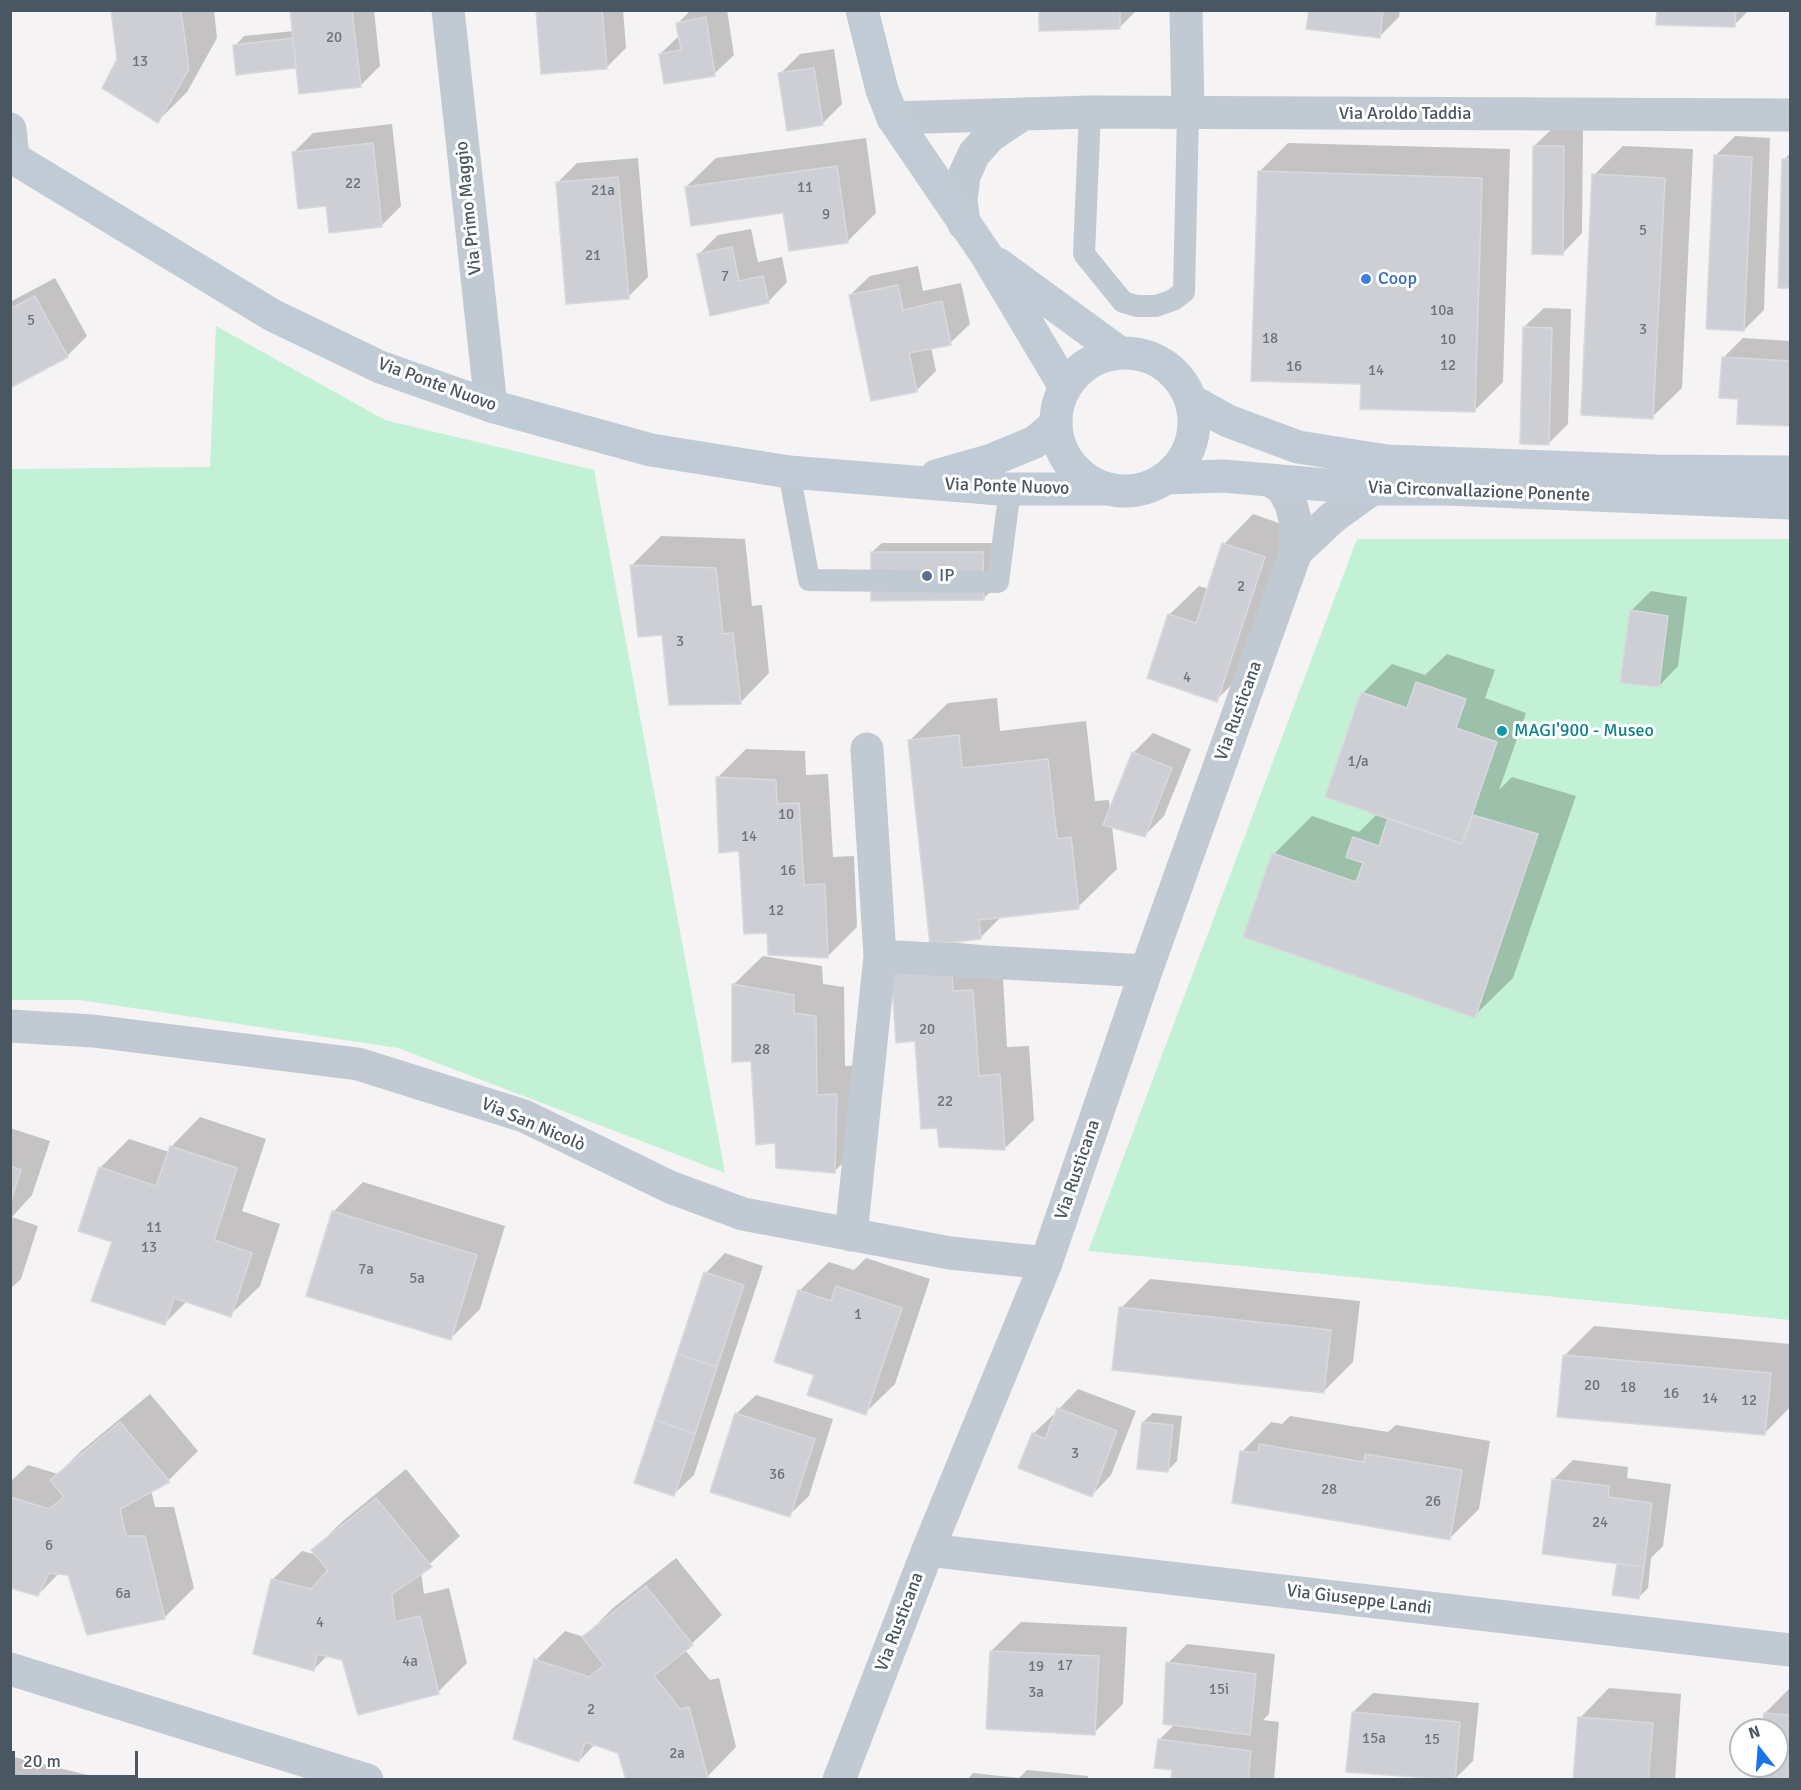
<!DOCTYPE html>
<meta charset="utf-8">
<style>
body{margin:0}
#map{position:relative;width:1801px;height:1790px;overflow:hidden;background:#f5f3f3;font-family:Signika,sans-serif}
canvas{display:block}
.frame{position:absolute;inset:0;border:12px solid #4a5661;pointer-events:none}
.north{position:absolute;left:1729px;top:1718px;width:60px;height:60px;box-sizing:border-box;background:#fff;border:2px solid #b7bbc0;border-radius:50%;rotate:343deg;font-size:16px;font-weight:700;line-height:24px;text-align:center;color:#4a5661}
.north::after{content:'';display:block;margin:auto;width:21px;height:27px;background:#1a73e8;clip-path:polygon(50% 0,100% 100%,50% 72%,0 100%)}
.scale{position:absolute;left:12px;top:1751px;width:126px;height:27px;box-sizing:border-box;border:3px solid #4a5661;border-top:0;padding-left:8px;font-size:18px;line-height:21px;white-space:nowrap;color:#4a5661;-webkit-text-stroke:4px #fff;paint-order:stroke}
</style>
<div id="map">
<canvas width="1801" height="1790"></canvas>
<div class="frame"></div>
<div class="north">N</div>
<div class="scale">20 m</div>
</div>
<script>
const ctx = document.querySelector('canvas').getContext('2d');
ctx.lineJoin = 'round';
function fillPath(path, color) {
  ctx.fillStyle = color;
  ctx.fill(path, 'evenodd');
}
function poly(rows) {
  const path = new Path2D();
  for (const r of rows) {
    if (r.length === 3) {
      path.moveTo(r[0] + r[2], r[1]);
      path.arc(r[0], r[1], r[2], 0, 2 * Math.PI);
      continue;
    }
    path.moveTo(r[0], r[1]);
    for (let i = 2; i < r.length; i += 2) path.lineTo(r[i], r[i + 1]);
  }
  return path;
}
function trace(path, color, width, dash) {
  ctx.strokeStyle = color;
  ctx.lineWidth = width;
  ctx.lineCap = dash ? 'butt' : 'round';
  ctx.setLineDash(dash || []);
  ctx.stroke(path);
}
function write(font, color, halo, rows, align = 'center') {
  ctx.font = font + ' Signika,sans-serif';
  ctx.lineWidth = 6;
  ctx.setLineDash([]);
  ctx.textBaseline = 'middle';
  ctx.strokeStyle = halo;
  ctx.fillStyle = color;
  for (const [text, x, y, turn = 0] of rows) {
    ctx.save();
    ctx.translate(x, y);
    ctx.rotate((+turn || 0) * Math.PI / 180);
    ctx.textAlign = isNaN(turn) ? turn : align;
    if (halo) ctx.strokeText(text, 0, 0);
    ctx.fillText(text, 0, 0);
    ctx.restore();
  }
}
fillPath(poly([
 [216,326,385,420,594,470,725,1173,398,1048,80,1000,11,1000,11,469,210,467],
 [1357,539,1790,539,1790,1320,1088,1251]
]), '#c3f1d5');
fillPath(poly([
 [113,10,214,10,217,38,187,92,158,121,119,59],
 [292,10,374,10,380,66,360,86,235,46,244,36,294,31],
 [537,10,623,10,626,48,607,67],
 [691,10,727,10,734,55,714,74,660,54,680,35,678,23],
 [1040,10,1137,10,1119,28],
 [1310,10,1400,10,1399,17,1379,37],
 [1659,10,1749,10,1734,25],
 [834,49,842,104,822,124,780,74,800,54],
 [392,124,401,206,381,226,328,205,293,153,313,133],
 [1554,127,1583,127,1582,233,1563,253,1534,146],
 [1735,136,1770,138,1764,310,1744,330,1715,156],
 [866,138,876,213,847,242,784,212,686,187,716,158],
 [1288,143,1510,149,1503,382,1474,411,1259,172],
 [1623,146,1693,149,1682,388,1652,417,1594,175],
 [1790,153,1790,286,1779,286,1784,160],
 [638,158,648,277,628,297,557,183,577,163],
 [751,229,758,262,782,257,787,282,768,302,698,255,718,235],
 [918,266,923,291,961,283,970,324,950,343,931,347,936,371,917,390,850,295,870,276],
 [55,278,87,336,67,356,10,386,10,302],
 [1544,308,1571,309,1568,424,1548,444,1524,327],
 [1743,338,1790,341,1790,425,1738,422,1739,398,1723,358],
 [1253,514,1293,528,1246,671,1216,700,1169,615,1199,586,1209,589,1224,544],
 [661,536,745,539,752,606,762,605,769,673,740,703,663,633,632,565],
 [882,543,992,543,993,589,983,599,872,552],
 [1651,591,1687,597,1678,666,1659,686,1631,611],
 [1447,654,1495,670,1485,698,1526,713,1499,790,1512,777,1576,796,1513,978,1474,1016,1274,854,1312,816,1359,832,1378,813,1363,693,1392,664,1425,675],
 [997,698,1000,731,1086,721,1095,801,1109,800,1110,810,1133,753,1153,733,1191,749,1164,816,1144,836,1112,826,1117,869,1078,907,1003,915,980,938,948,942,980,945,982,962,1002,961,1007,1047,1029,1046,1034,1120,1004,1149,932,942,909,741,948,703],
 [746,749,805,751,806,775,828,774,833,857,854,856,857,927,828,956,768,932,717,778],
 [763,956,822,966,823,984,844,987,845,1066,866,1065,863,1142,834,1172,777,1142,733,985],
 [200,1117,266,1139,242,1211,280,1224,260,1286,230,1315,187,1301,165,1323,114,1241,100,1168,129,1139,169,1152,171,1147],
 [10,1128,50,1141,32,1195,12,1217,38,1226,21,1279,10,1289],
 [363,1182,505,1226,480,1309,450,1339,333,1212],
 [725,1253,763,1266,694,1475,674,1494,706,1273],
 [866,1258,930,1279,895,1384,865,1413,816,1374,799,1291,829,1262,854,1270],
 [1150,1279,1360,1301,1353,1362,1324,1391,1121,1308],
 [1594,1326,1790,1344,1790,1407,1765,1433,1564,1356],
 [1078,1389,1136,1411,1111,1475,1092,1495,1033,1434,1053,1415,1056,1416,1059,1409],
 [150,1394,198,1451,169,1480,151,1490,155,1507,174,1507,194,1588,165,1617,69,1573,60,1572,38,1595,10,1587,10,1482,28,1465,58,1474,81,1451],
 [756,1395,833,1419,809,1496,789,1515,736,1414],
 [1153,1413,1182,1416,1177,1461,1168,1470,1143,1422],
 [1290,1416,1388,1432,1396,1425,1490,1441,1479,1509,1450,1538,1242,1452,1271,1422,1282,1424],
 [1573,1460,1628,1467,1627,1478,1671,1484,1663,1546,1651,1558,1648,1588,1639,1597,1620,1562,1553,1480],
 [406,1469,460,1536,421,1572,424,1594,449,1588,467,1663,438,1692,328,1655,314,1669,272,1580,302,1551,317,1555,313,1550,343,1521],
 [676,1558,722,1615,685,1650,710,1680,719,1678,736,1747,707,1777,695,1780,628,1780,619,1752,595,1744,579,1761,536,1660,565,1631,584,1637,613,1608],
 [1021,1622,1127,1627,1123,1704,1094,1733,991,1651],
 [1187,1644,1275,1654,1269,1714,1263,1720,1279,1722,1274,1780,1173,1780,1174,1769,1159,1740,1175,1724,1168,1663],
 [1609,1688,1681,1694,1675,1780,1575,1780,1580,1718],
 [1790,1688,1790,1780,1759,1780,1760,1766,1777,1766,1777,1730,1764,1730,1765,1713],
 [1373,1693,1479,1703,1473,1761,1454,1780,1348,1770,1353,1712],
 [10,1756,92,1776,92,1780,10,1780],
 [1027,1770,1088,1776,1088,1780,967,1780,973,1773,1019,1778]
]), '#0003');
const building = poly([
 [111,10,181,10,189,69,158,123,102,88,117,59,111,10],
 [290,10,352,10,361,87,299,94,290,10],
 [536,10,602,10,607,69,541,74,536,10],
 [1039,10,1120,10,1120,29,1039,31,1039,10],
 [1309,10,1383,10,1380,38,1306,29,1309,10],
 [1657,10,1736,10,1735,27,1656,25,1657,10],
 [706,17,715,76,664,84,659,54,681,50,676,23,706,17],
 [293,38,296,68,236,75,233,45,293,38],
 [814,68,823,125,787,131,778,73,814,68],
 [373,143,382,227,329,233,326,206,298,209,292,152,373,143],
 [1533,146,1564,146,1563,255,1532,254,1533,146],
 [1714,155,1752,157,1744,331,1706,329,1714,155],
 [1782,159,1790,159,1790,288,1778,288,1782,159],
 [837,166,848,243,789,251,783,213,691,226,685,187,837,166],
 [1258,171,1482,178,1475,412,1360,409,1361,384,1251,381,1258,171],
 [1592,174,1665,178,1653,419,1581,415,1592,174],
 [618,177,629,299,566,304,556,182,618,177],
 [732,247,739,281,763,276,769,303,710,316,697,254,732,247],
 [898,285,903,310,942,301,951,345,909,353,917,392,871,401,849,295,898,285],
 [35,296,68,357,10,388,10,309,35,296],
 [1523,327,1552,328,1549,445,1520,444,1523,327],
 [1722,357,1790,361,1790,426,1737,424,1738,399,1719,398,1722,357],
 [1222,543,1265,557,1217,702,1147,678,1168,614,1196,623,1222,543],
 [871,552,983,552,984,600,871,601,871,552],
 [630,565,716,568,723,634,733,633,741,704,669,705,662,635,638,637,630,565],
 [1630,610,1668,616,1659,687,1620,683,1630,610],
 [1416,682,1466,699,1456,728,1497,742,1462,844,1325,797,1361,692,1407,708,1416,682],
 [959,735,962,768,1048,759,1057,839,1071,837,1079,909,979,920,981,939,930,945,908,740,959,735],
 [1132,752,1172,768,1145,837,1103,825,1132,752],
 [716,777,776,780,777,804,799,803,804,885,825,884,828,958,768,955,767,933,744,934,739,851,719,853,716,777],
 [1473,815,1538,834,1475,1018,1243,937,1272,853,1356,882,1363,863,1346,857,1353,837,1379,846,1388,818,1462,844,1473,815],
 [891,971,952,974,953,991,973,990,979,1076,1000,1074,1005,1150,939,1147,937,1128,921,1129,915,1041,896,1043,891,971],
 [732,984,794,995,794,1013,816,1016,817,1095,837,1094,835,1173,776,1168,775,1143,756,1145,751,1061,732,1062,732,984],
 [170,1146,237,1168,214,1240,252,1253,231,1317,174,1298,165,1325,91,1301,112,1242,78,1231,99,1167,156,1186,170,1146],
 [10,1166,21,1170,10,1204,10,1166],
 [332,1211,477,1255,451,1340,306,1296,332,1211],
 [704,1272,744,1285,717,1367,677,1354,704,1272],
 [836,1286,902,1308,866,1415,807,1395,814,1375,774,1362,798,1290,831,1301,836,1286],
 [1119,1307,1331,1330,1324,1393,1112,1370,1119,1307],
 [677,1354,717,1367,695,1434,655,1420,677,1354],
 [1563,1355,1771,1373,1765,1435,1557,1417,1563,1355],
 [1057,1408,1117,1431,1092,1497,1018,1468,1032,1433,1045,1439,1057,1408],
 [735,1413,815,1439,790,1517,710,1492,735,1413],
 [655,1420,695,1434,674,1496,634,1483,655,1420],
 [120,1422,170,1482,120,1509,126,1536,145,1536,165,1619,87,1635,68,1575,49,1573,38,1596,10,1588,10,1497,49,1509,64,1497,50,1480,120,1422],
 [1142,1422,1173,1425,1168,1472,1137,1469,1142,1422],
 [1259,1444,1364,1462,1365,1454,1462,1470,1450,1540,1232,1503,1240,1451,1258,1453,1259,1444],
 [1552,1479,1609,1486,1608,1497,1652,1503,1644,1567,1542,1554,1552,1479],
 [376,1498,432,1567,392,1594,395,1622,420,1616,439,1694,358,1715,342,1660,317,1654,314,1671,253,1654,271,1579,311,1589,328,1570,311,1550,376,1498],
 [1617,1563,1644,1567,1639,1599,1612,1595,1617,1563],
 [646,1586,693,1645,654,1676,680,1709,689,1707,708,1778,626,1780,618,1753,585,1742,579,1762,513,1739,534,1659,589,1677,604,1665,582,1637,646,1586],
 [990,1651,1099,1656,1095,1735,986,1729,990,1651],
 [1166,1662,1256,1674,1250,1735,1163,1724,1166,1662],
 [1352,1712,1460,1722,1455,1780,1346,1772,1352,1712],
 [1764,1713,1790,1715,1790,1780,1758,1780,1759,1766,1777,1766,1777,1730,1762,1730,1764,1713],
 [1578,1717,1653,1723,1648,1780,1573,1780,1578,1717],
 [1158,1739,1251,1751,1248,1780,1171,1780,1172,1770,1154,1768,1158,1739]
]);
fillPath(building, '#cdcfd5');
trace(building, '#d7d9de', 1.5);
trace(poly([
 [1090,112,1084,254,1123,302,1137,306,1156,306,1173,300,1184,292,1188,114],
 [789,472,809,580,998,582,1010,489]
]), '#c1cad2', 22);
trace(poly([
 [448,10,491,406],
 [1186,10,1188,114],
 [893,118,1090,112,1790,115],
 [10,129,13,158],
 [964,224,961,200,964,176,974,154,990,136,1020,116],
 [1296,552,1332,518,1372,489],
 [867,749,880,956,1146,971],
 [10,1026,93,1031,358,1064,524,1116,670,1187,743,1214,950,1253,1046,1263],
 [851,1235,880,956],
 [928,1550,1790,1650],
 [10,1669,367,1780],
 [839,1780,928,1550,1046,1263,1146,971,1296,552,1295,519,1291,504,1283,489,1273,482]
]), '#c1cad2', 33);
trace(poly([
 [862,10,882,90,893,118,987,256,1065,387],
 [10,156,272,315,380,367,491,406,651,450,789,472,1000,489,1103,489],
 [998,264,1120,353],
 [1125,422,69],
 [1192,401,1228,421,1298,447,1387,461,1656,471,1790,472],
 [936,476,989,461,1035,442,1055,425],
 [1168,478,1223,476,1372,489,1446,489,1790,503]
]), '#c1cbd6', 33);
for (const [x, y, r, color] of [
 [1366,279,6,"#3f7fe0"],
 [927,576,6,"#5c6f8a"],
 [1502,731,6,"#0f9aa8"]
]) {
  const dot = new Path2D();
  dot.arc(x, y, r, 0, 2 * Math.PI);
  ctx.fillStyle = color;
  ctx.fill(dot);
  trace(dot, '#fff', 2);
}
write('15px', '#6b747e', null, [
 ["20",334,38],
 ["13",140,62],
 ["22",353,184],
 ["11",805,188],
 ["21a",603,191],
 ["9",826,215],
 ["5",1643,231],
 ["21",593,256],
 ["7",725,277],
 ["10a",1442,311],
 ["5",31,321],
 ["3",1643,330],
 ["18",1270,339],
 ["10",1448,340],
 ["12",1448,366],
 ["16",1294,367],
 ["14",1376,371],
 ["2",1241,587],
 ["3",680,642],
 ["4",1187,678],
 ["1/a",1358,762],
 ["10",786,815],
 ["14",749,837],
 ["16",788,871],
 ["12",776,911],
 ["20",927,1030],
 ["28",762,1050],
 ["22",945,1102],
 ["11",154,1228],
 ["13",149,1248],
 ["7a",366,1270],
 ["5a",417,1279],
 ["1",858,1315],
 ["20",1592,1386],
 ["18",1628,1388],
 ["16",1671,1394],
 ["14",1710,1399],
 ["12",1749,1401],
 ["3",1075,1454],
 ["36",777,1475],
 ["28",1329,1490],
 ["26",1433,1502],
 ["24",1600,1523],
 ["6",49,1546],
 ["6a",123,1594],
 ["4",320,1623],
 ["4a",410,1662],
 ["17",1065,1666],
 ["19",1036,1667],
 ["15i",1219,1690],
 ["3a",1036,1693],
 ["2",591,1710],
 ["15a",1374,1739],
 ["15",1432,1740],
 ["2a",677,1754]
]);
write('18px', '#4a5661', '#fff', [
 ["Via Aroldo Taddia",1405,114],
 ["Via Primo Maggio",469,208,-96],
 ["Via Ponte Nuovo",437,385,20],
 ["Via Ponte Nuovo",1007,487,2],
 ["Via Circonvallazione Ponente",1479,492,2],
 ["Via Rusticana",1239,711,-70],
 ["Via San Nicolò",533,1125,23],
 ["Via Rusticana",1078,1170,-71],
 ["Via Giuseppe Landi",1359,1600,7],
 ["Via Rusticana",900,1622,-69]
]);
write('18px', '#366cbe', '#fff', [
 ["Coop",1378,279]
], 'left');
write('18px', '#4e5e75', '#fff', [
 ["IP",939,576]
], 'left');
write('18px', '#0d838f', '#fff', [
 ["MAGI'900 - Museo",1514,731]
], 'left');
</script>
